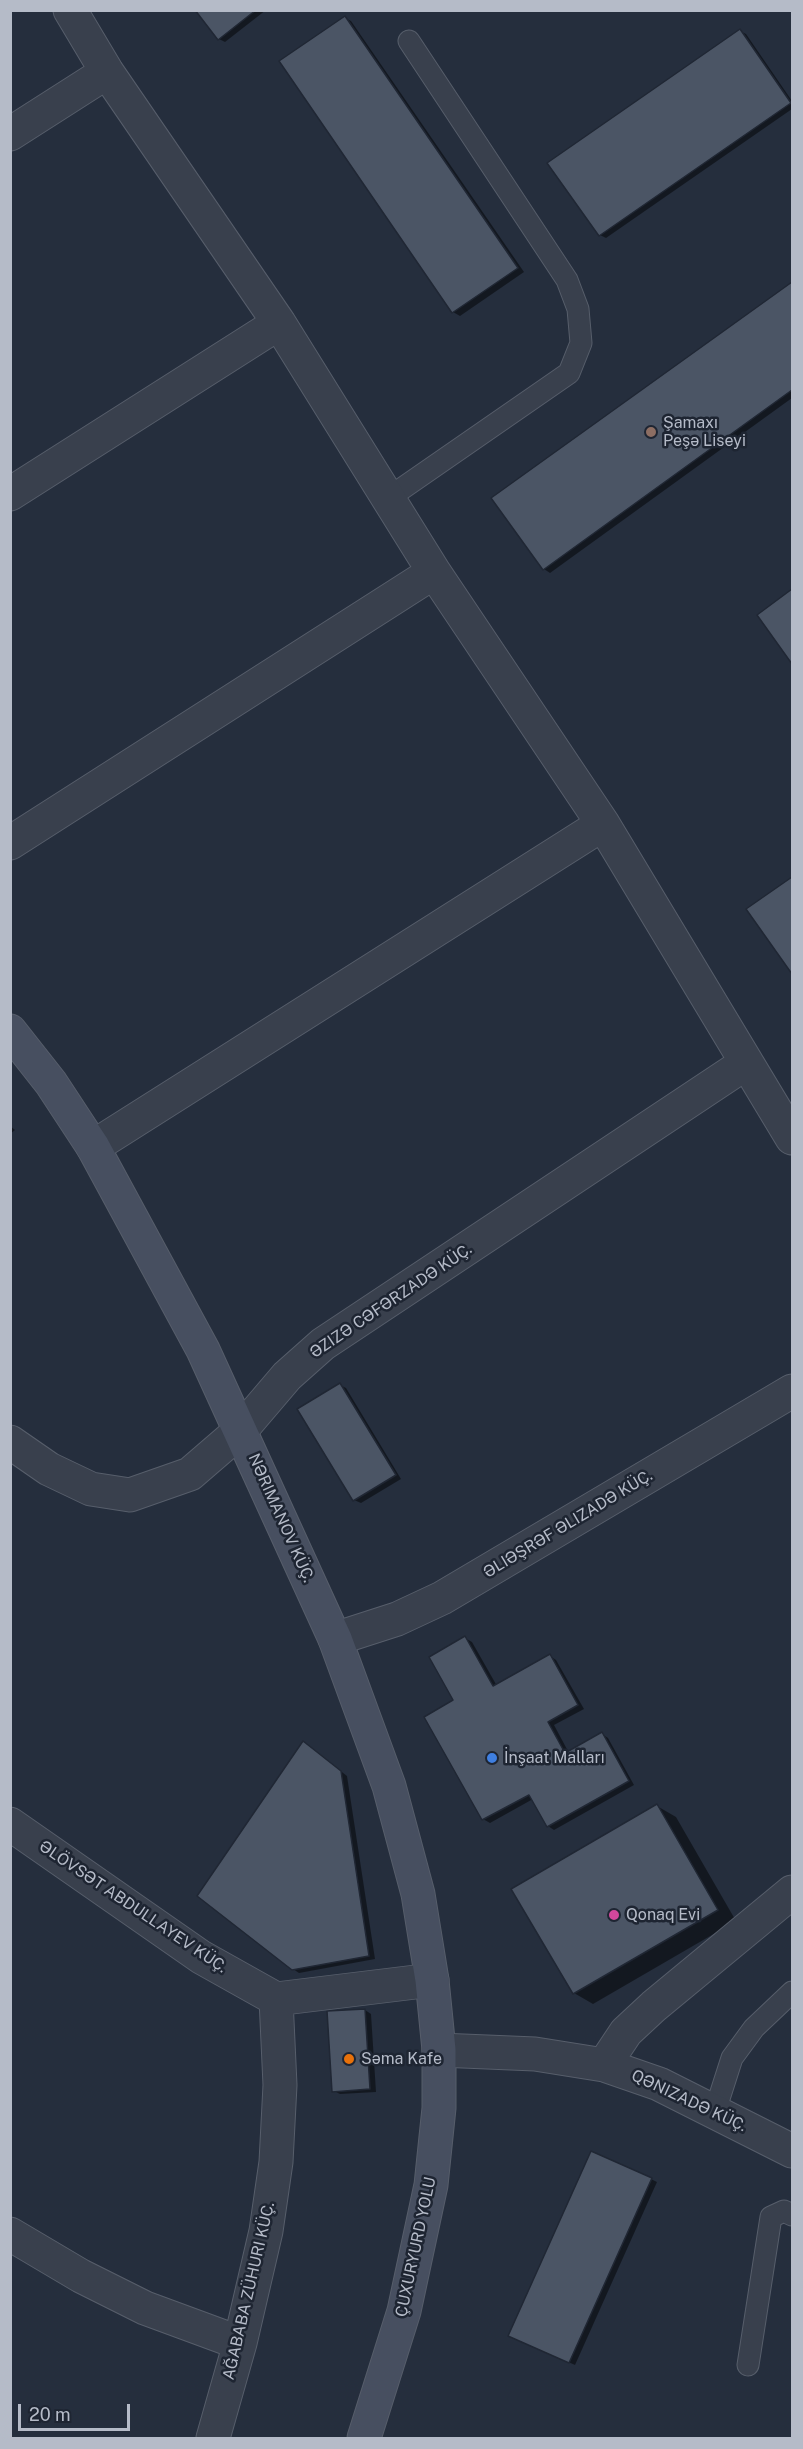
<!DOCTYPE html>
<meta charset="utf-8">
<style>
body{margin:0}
#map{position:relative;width:803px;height:2449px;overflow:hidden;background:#252e3d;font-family:"Public Sans",sans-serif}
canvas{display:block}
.frame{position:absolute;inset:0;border:12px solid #b5bbc8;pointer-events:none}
.scale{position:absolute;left:18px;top:2404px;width:112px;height:27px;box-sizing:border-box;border:3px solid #b5bbc8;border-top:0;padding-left:8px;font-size:18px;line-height:21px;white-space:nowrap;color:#b5bbc8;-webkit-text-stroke:4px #1e2532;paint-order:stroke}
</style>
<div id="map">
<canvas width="803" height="2449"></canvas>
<div class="frame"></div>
<div class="scale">20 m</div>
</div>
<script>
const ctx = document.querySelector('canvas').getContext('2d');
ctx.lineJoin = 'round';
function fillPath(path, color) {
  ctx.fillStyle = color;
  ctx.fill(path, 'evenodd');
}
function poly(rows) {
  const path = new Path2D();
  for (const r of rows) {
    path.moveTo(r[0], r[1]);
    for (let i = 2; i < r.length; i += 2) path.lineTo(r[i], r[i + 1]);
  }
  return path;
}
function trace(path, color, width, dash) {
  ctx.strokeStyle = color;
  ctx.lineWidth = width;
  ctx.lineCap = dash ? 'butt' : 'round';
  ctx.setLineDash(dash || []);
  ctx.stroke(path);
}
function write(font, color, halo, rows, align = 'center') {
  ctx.font = font + ' "Public Sans",sans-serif';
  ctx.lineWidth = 5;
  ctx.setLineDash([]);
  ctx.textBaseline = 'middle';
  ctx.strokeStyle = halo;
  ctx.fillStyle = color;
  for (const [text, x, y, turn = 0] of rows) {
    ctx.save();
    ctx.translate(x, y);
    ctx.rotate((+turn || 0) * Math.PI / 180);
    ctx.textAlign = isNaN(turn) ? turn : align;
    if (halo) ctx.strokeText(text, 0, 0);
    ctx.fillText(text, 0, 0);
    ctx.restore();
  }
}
fillPath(poly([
 [197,10,266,10,225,42,219,39],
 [345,18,351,21,524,272,460,316,453,312],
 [740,31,746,34,792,101,792,109,606,238,600,235],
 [792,284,792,398,550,573,544,569,493,499],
 [792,591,792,661,759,615],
 [792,879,792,972,748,909],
 [10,1126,15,1130,10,1134],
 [340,1385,346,1388,401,1479,361,1503,354,1500],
 [465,1638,472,1642,497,1686,550,1656,556,1660,584,1709,554,1725,569,1753,602,1734,608,1738,634,1785,554,1830,548,1826,533,1799,490,1823,483,1819,426,1717,455,1701],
 [310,1747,347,1776,375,1959,299,1973,293,1969],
 [657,1806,676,1817,736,1921,593,2004,574,1993],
 [365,2010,371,2014,376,2092,340,2094,334,2091],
 [651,2179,657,2182,575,2365,516,2339]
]), '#0007');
const building = poly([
 [195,10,256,10,218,40,195,10],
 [345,16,518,268,452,313,279,61,345,16],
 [740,29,791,103,599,236,547,163,740,29],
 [792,282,792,390,543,570,491,498,792,282],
 [792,589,792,664,757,615,792,589],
 [792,877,792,974,746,909,792,877],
 [340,1383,396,1475,353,1501,297,1409,340,1383],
 [465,1636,493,1686,550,1654,578,1705,548,1722,565,1753,602,1732,629,1781,547,1827,529,1795,482,1820,424,1717,453,1700,429,1657,465,1636],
 [303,1741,341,1771,369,1956,292,1970,197,1896,303,1741],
 [657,1804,718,1910,573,1994,511,1889,657,1804],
 [365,2009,370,2089,332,2092,327,2011,365,2009],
 [591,2151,652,2178,569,2363,508,2336,591,2151]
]);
fillPath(building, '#4b5565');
trace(building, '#202734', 1.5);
const service = poly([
 [387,499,569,373,581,343,578,309,567,280,409,41],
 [715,2111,732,2058,754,2028,792,1992],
 [748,2365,771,2217,784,2211,792,2215]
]);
const minor = poly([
 [70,10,107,72,279,323,434,572,603,824,792,1138],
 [10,134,107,72],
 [10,494,279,323],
 [10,843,434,572],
 [93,1147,603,824],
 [10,1442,49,1469,91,1489,130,1495,190,1474,241,1430,287,1376,323,1344,746,1063],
 [335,1639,397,1619,442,1598,792,1391],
 [10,1824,201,1957,276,1999,432,1980],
 [439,2050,535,2054,604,2065,659,2084,792,2151],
 [604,2065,626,2032,654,2006,792,1892],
 [10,2234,81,2276,145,2308,240,2343],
 [213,2438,240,2343,266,2231,276,2162,280,2085,276,1999]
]);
const secondary = poly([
 [10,1031,51,1083,93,1147,203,1350,335,1639,389,1786,418,1894,432,1980,439,2050,439,2108,431,2185,404,2311,364,2438]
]);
trace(service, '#575e6b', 23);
trace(minor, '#575e6b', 35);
trace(secondary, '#575e6b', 35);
trace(service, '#39404d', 21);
trace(minor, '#39404d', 33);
trace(secondary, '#474f60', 33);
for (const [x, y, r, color] of [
 [651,432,6,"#8d6e63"],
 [492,1758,6,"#3f7fe0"],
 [614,1915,6,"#d1479c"],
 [349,2059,6,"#e8710a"]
]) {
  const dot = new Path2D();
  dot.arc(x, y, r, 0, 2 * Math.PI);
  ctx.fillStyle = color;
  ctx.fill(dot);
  trace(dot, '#1e2532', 2);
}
write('16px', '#b5bbc8', '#1e2532', [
 ["Şamaxı",663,423],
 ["Peşə Liseyi",663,441],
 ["İnşaat Malları",504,1758],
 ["Qonaq Evi",626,1915],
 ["Səma Kafe",361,2059]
], 'left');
write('16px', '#b5bbc8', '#1e2532', [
 ["ƏZIZƏ CƏFƏRZADƏ KÜÇ.",391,1301,-34],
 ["NƏRIMANOV KÜÇ.",281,1518,66],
 ["ƏLIƏŞRƏF ƏLIZADƏ KÜÇ.",568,1524,-31],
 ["ƏLÖVSƏT ABDULLAYEV KÜÇ.",133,1907,34],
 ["QƏNIZADƏ KÜÇ.",689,2101,25],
 ["ÇUXURYURD YOLU",416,2247,-78],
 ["AĞABABA ZÜHURI KÜÇ.",249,2291,-77]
]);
</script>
